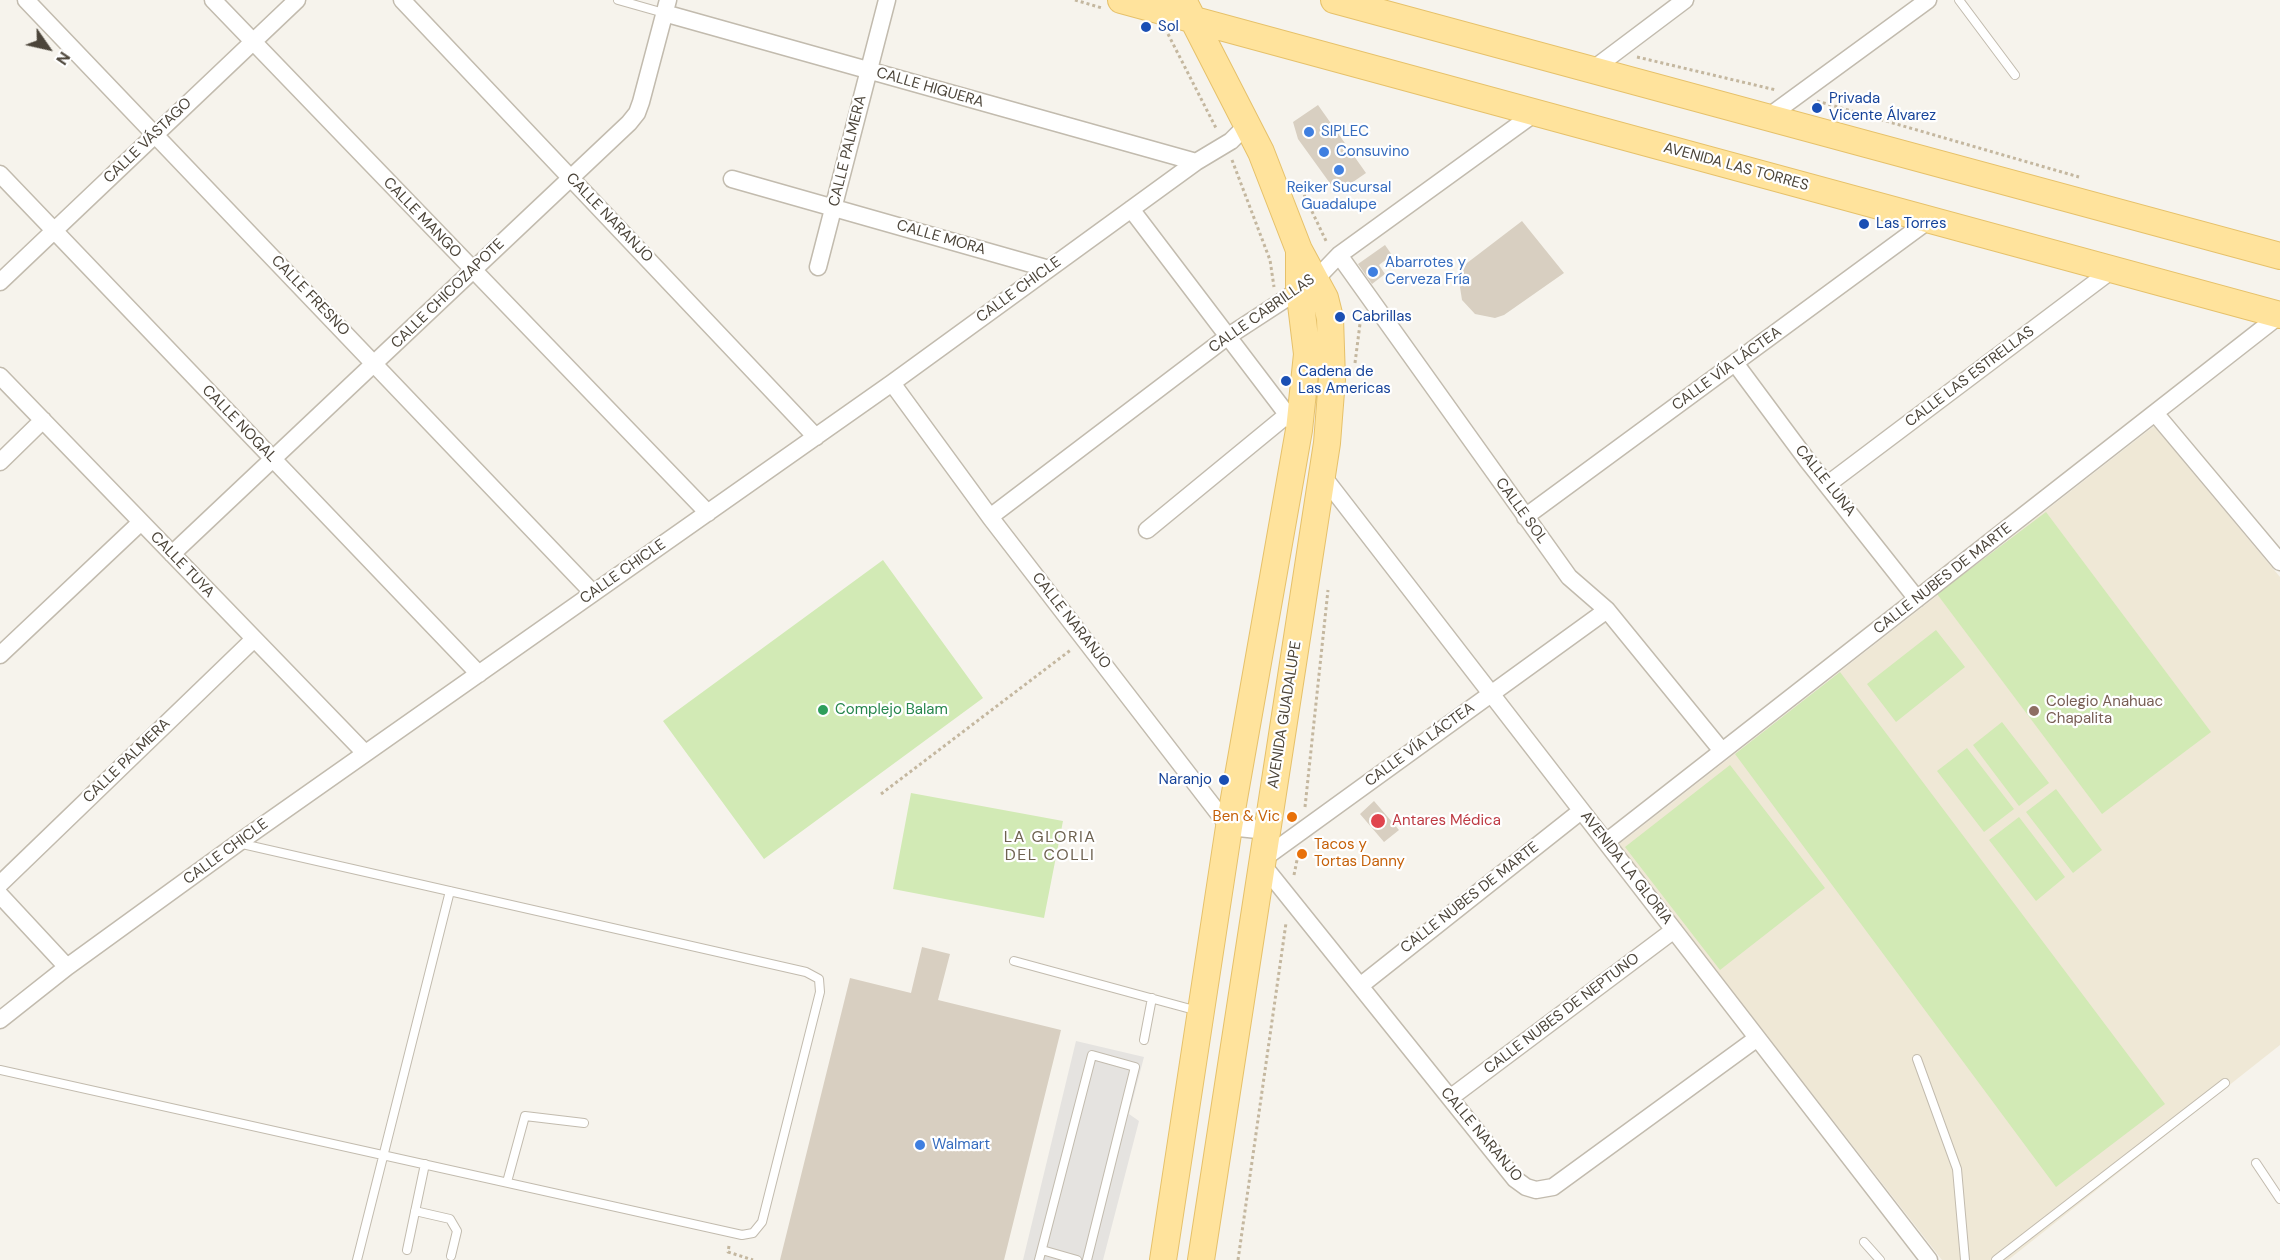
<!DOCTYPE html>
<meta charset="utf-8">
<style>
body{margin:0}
#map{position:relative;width:2280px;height:1260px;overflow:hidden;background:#f6f3ec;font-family:"DM Sans",sans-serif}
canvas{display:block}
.north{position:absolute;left:18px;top:18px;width:60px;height:60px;-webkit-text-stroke:4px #fff;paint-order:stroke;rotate:124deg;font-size:16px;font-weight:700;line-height:24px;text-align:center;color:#4b4439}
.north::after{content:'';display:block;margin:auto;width:21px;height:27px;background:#4b4439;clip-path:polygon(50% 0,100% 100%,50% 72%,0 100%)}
</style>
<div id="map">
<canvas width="2280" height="1260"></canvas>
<div class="north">N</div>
</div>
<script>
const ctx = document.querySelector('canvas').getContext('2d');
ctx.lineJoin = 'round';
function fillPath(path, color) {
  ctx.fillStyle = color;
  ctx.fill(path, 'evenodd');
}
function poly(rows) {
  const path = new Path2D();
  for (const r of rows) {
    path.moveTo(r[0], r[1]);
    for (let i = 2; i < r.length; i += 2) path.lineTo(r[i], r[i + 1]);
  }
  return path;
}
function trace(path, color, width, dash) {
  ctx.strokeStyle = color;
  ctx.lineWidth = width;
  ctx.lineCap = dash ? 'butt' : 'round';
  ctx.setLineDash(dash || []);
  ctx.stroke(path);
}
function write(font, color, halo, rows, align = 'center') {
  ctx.font = font + ' "DM Sans",sans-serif';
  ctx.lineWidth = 4.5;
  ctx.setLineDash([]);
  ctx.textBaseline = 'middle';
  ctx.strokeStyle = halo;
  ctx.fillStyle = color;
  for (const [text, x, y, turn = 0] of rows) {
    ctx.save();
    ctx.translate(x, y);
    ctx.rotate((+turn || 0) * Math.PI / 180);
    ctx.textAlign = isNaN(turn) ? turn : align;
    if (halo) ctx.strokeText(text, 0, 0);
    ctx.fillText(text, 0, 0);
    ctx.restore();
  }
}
fillPath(poly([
 [2154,426,2280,577,2280,1045,2008,1260,1942,1260,1618,845]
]), '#efe8d6');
fillPath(poly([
 [2046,512,2211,732,2102,814,1937,594],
 [883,560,983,698,764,859,663,721],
 [1936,630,1965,667,1896,722,1867,684],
 [1840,672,2165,1104,2056,1187,1735,754],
 [2002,722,2049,783,2019,806,1973,745],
 [1967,748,2014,809,1984,832,1937,771],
 [1730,765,1825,888,1720,970,1625,847],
 [2056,789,2102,850,2073,873,2026,812],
 [911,793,1063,821,1044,918,893,889],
 [2019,817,2065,877,2036,901,1989,840]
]), '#d2eab5');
fillPath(poly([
 [1076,1041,1144,1057,1129,1114,1139,1121,1103,1260,1023,1260]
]), '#e5e3e0');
fillPath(poly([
 [1318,105,1366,173,1337,193,1298,139,1293,122],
 [1522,221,1564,273,1504,315,1495,318,1475,314,1462,300,1459,281,1462,271,1467,263],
 [1385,245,1392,255,1379,265,1385,274,1372,284,1358,264],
 [1374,801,1399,830,1384,842,1360,814],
 [922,947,950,954,938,1000,1061,1030,1004,1260,780,1260,850,978,911,993]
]), '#d8cfc1');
const lane = poly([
 [618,0,664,13],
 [1959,0,2015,75],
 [1014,961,1198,1011],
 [1144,1040,1152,998],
 [1917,1059,1957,1169,1965,1260],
 [0,1070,742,1235,753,1233,762,1222,820,992,819,979,806,972,238,843],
 [2256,1163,2280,1199],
 [507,1182,525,1116,584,1123],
 [415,1211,450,1219,457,1231,451,1256],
 [1864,1242,1880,1260],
 [407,1250,425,1164],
 [1042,1250,1077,1260],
 [357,1260,450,891],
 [1039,1260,1092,1055,1135,1067,1087,1260],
 [1996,1260,2225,1083]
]);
const street = poly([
 [26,0,593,593],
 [213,0,708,513],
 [402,0,816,437],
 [664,13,1196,162],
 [1592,70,1685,0],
 [1768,117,1928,0],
 [0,174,479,674],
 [732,179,1049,269],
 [1131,209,1299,430],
 [1339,255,1569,577,1607,610,1722,751],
 [818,267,887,0],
 [0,282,297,0],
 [1735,363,1807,460,1917,599],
 [0,376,365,753],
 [892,383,990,517,1229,827,1267,831],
 [2155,413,2280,562],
 [0,462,43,420],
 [1322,475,1929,1260],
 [1828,484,2112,270],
 [990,517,1227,337,1316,279,1339,255,1535,113],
 [1525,517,1929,220],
 [1147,530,1287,415],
 [172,554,629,123,637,113,641,102,668,0],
 [0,655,141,522],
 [1606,842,2280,315],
 [1263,859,1607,610],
 [1262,864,1515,1179,1526,1187,1536,1190,1553,1187,1756,1039],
 [0,884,254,639],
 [0,895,67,967],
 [1360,986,1581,811],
 [0,1020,67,967,238,843,892,383,1196,162,1231,141,1247,125],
 [1450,1098,1674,930]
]);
const primary = poly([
 [1121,0,2280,315],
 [1183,0,1261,152,1299,250,1325,298,1330,318,1332,379,1327,443,1201,1260],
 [1334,0,2280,256],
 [1163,1260,1229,827,1299,430,1307,354,1299,288,1299,252]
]);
trace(lane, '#c2bbae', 10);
trace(street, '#c2bbae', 19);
trace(primary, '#e6c16a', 28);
trace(poly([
 [1075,0,1102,8],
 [1168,34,1217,130],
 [1637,57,1776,90],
 [1817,101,2079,177],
 [1232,160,1270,260,1274,287],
 [1299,184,1327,243],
 [1355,363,1361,316],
 [881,794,1072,649],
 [1305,807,1328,590],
 [1294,875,1298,855],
 [729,1246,728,1252,753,1260],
 [1238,1260,1286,923]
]), '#c4b79f', 3, [3, 3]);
trace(lane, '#fff', 8);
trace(street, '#fff', 16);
trace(primary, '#ffe39c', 26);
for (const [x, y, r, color] of [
 [1146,27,6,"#1a4fb4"],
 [1817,108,6,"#1a4fb4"],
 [1309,132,6,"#3f7fe0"],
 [1324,152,6,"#3f7fe0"],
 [1339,170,6,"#3f7fe0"],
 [1864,224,6,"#1a4fb4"],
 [1373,272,6,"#3f7fe0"],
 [1340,317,6,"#1a4fb4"],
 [1286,381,6,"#1a4fb4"],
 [823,710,6,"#2e9e5b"],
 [2034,711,6,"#8d6e63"],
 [1224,780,6,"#1a4fb4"],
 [1292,817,6,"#e8710a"],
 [1378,821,8,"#e0444e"],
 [1302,854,6,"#e8710a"],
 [920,1145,6,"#3f7fe0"]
]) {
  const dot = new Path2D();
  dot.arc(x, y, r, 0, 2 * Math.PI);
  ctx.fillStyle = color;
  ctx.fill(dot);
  trace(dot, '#fff', 2);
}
write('15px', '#164399', '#fff', [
 ["Sol",1158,27],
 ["Privada",1829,99],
 ["Vicente Álvarez",1829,116],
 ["Las Torres",1876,224],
 ["Cabrillas",1352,317],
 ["Cadena de",1298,372],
 ["Las Americas",1298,389],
 ["Naranjo",1212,780,"right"]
], 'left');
write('15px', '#4b4439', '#fff', [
 ["CALLE HIGUERA",930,88,16],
 ["CALLE VÁSTAGO",148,141,-44],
 ["CALLE PALMERA",848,151,-76],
 ["AVENIDA LAS TORRES",1736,167,15],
 ["CALLE MANGO",422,218,46],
 ["CALLE NARANJO",609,218,46],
 ["CALLE MORA",941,238,16],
 ["CALLE CHICLE",1019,290,-36],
 ["CALLE CHICOZAPOTE",448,294,-44],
 ["CALLE FRESNO",310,296,46],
 ["CALLE CABRILLAS",1262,314,-35],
 ["CALLE VÍA LÁCTEA",1727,369,-36],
 ["CALLE LAS ESTRELLAS",1970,377,-37],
 ["CALLE NOGAL",239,424,46],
 ["CALLE LUNA",1825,481,51],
 ["CALLE SOL",1521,511,54],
 ["CALLE TUYA",182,565,46],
 ["CALLE CHICLE",623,572,-35],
 ["CALLE NUBES DE MARTE",1943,579,-38],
 ["CALLE NARANJO",1071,621,52],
 ["AVENIDA GUADALUPE",1285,715,-81],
 ["CALLE VÍA LÁCTEA",1420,745,-36],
 ["CALLE PALMERA",127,761,-44],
 ["CALLE CHICLE",226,852,-36],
 ["AVENIDA LA GLORIA",1626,868,52],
 ["CALLE NUBES DE MARTE",1470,898,-38],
 ["CALLE NUBES DE NEPTUNO",1562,1014,-37],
 ["CALLE NARANJO",1481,1135,50]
]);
write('15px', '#366cbe', '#fff', [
 ["SIPLEC",1321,132],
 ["Consuvino",1336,152],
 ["Reiker Sucursal",1339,188,"center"],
 ["Guadalupe",1339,205,"center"],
 ["Abarrotes y",1385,263],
 ["Cerveza Fría",1385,280],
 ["Walmart",932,1145]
], 'left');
write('15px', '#785e54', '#fff', [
 ["Colegio Anahuac",2046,702],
 ["Chapalita",2046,719]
], 'left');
write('15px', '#27864d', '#fff', [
 ["Complejo Balam",835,710]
], 'left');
write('15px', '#c56008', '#fff', [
 ["Ben & Vic",1280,817],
 ["Tacos y",1314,845,"left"],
 ["Tortas Danny",1314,862,"left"]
], 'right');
write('15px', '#be3a42', '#fff', [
 ["Antares Médica",1392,821]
], 'left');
ctx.letterSpacing = '1.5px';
write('16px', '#6e6250', '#fff', [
 ["LA GLORIA",1050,838],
 ["DEL COLLI",1050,856]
]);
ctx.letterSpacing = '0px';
</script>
